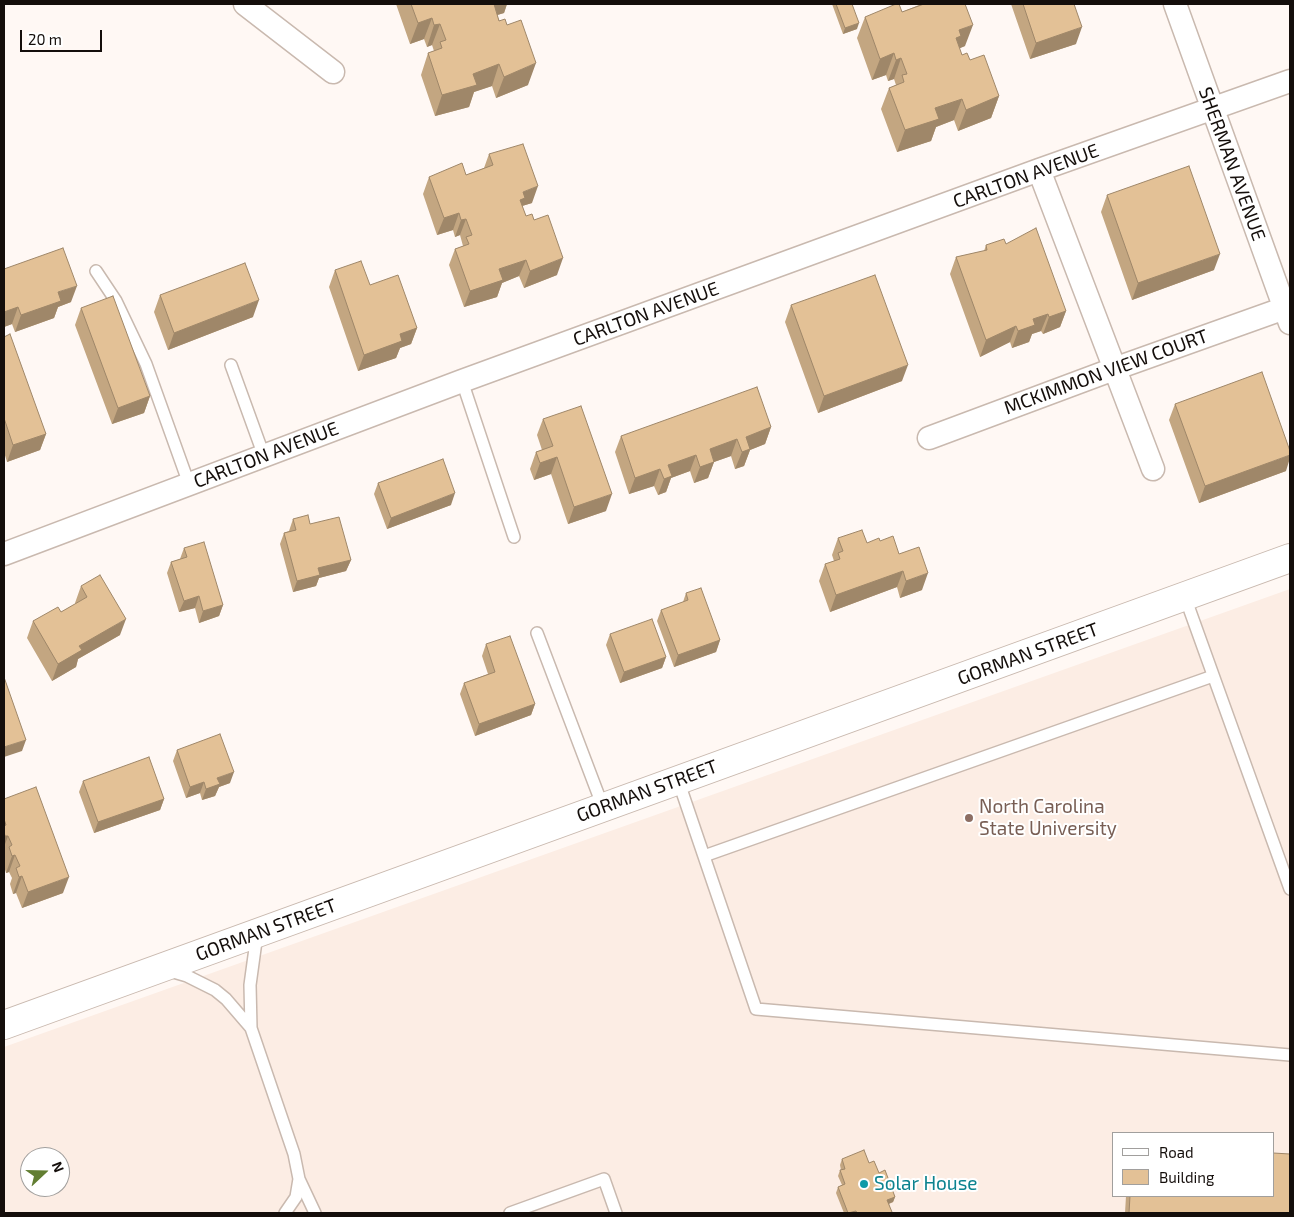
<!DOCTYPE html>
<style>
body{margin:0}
#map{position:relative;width:1294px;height:1217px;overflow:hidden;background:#fff8f4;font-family:"Exo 2",sans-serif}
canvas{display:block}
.frame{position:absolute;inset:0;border:5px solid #140e0b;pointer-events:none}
.legend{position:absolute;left:1112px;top:1132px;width:162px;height:65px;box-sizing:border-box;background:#fff;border:1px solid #a19f9d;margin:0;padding:6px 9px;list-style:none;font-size:15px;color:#140e0b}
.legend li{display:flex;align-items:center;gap:10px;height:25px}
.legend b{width:25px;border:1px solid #a19f9d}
.north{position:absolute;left:20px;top:1147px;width:50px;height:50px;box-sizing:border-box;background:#fff;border:1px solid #a19f9d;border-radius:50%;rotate:69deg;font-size:14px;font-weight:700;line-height:20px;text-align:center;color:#140e0b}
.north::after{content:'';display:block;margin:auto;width:18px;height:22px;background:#627e32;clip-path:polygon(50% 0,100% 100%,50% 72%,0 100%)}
.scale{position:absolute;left:20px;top:30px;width:82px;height:22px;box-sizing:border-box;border:2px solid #140e0b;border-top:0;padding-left:6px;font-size:15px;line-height:18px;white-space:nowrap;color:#140e0b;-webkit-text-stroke:4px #fff;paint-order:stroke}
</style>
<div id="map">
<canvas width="1294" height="1217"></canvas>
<div class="frame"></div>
<ul class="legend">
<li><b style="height:6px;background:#fff"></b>Road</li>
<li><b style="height:14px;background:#e3c196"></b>Building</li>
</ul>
<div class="north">N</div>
<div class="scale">20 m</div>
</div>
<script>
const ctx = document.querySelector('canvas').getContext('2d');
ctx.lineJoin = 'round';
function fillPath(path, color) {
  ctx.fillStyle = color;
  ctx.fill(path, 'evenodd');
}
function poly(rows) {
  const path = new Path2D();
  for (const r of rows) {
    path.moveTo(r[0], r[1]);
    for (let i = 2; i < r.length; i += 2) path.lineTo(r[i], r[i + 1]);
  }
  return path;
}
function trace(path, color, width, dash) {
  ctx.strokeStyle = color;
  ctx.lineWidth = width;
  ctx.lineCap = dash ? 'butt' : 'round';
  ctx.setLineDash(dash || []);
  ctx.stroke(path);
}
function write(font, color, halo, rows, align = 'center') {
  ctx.font = font + ' "Exo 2",sans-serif';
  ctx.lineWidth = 4;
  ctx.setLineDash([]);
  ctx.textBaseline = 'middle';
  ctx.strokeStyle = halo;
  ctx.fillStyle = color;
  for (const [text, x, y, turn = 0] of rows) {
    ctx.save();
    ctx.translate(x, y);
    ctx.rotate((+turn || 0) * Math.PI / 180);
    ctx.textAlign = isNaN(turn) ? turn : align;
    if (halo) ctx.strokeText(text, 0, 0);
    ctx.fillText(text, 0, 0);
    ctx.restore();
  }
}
fillPath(poly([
 [1290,589,1290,1213,4,1213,4,1047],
 [1113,1133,1273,1133,1273,1196,1113,1196],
 [30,1157,60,1157,60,1187,30,1187]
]), '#fcede4');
const lane = poly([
 [96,271,116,301,146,364,189,484],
 [231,365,264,456],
 [462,381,514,537],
 [1185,597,1290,889],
 [537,633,603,807],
 [678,780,756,1009,1290,1055],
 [704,856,1213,676],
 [257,934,250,985,251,1028,294,1154,299,1179,296,1197,285,1213],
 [170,971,187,976,215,990,226,999,251,1028],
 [299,1179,315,1213],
 [510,1213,604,1179,616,1213]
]);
const street = poly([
 [245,4,333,72],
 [1175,4,1290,323],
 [1039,170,1153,469],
 [929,438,1114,369,1285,308],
 [4,554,462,381,1039,170,1290,81]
]);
const secondary = poly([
 [4,1025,1290,558]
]);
trace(lane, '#c9b9af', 14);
trace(street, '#c9b9af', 25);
trace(secondary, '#c9b9af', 30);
trace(lane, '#fff', 11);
trace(street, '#fff', 22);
trace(secondary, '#fff', 28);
fillPath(poly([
 [396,4,507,4,504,13,497,15,528,85,496,98,492,86,474,92,469,107,435,116,421,75,428,53,434,51,432,45,427,47,424,39,410,44],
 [832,4,852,4,857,29,843,34],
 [920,4,965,4,965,46,959,48,962,55,970,60,999,96,991,118,958,131,954,120,936,127,931,141,897,152,881,109,889,88,896,85,894,79,888,81,886,75,872,80,857,38,865,17,902,12,919,5],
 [1011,4,1074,4,1076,44,1030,59],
 [489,154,532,203,522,206,526,216,557,275,524,288,519,276,502,283,497,297,464,307,449,265,455,249,463,246,460,235,455,237,453,230,437,235,423,194,429,177,466,175,484,168],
 [1107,195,1214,270,1132,300,1101,212],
 [1006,244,1066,311,1060,327,1043,334,1041,331,1032,334,1029,342,1012,348,1010,342,980,357,950,274,956,257,984,251,986,245],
 [4,269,71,302,58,307,54,318,15,332,12,324,4,327],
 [335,270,370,285,417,328,411,344,400,348,396,358,358,371,329,287],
 [160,295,253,317,168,350,154,312],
 [791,305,902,381,818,413,785,322],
 [81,308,150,396,144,413,112,424,75,325],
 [4,337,46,434,40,450,7,462,4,452],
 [1175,404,1286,471,1199,503,1169,420],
 [543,419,606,511,568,524,551,474,534,480,530,469,536,452,542,450,537,435],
 [771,427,765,444,750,450,744,466,735,469,731,456,714,462,708,478,694,483,690,471,671,478,666,492,658,495,654,486,629,494,615,452,621,436],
 [378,483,451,505,387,529,374,494],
 [293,519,310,524,351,560,346,571,319,578,316,586,293,592,280,544,284,533,289,531],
 [838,538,867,543,880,541,899,554,922,590,900,598,897,587,830,612,819,581,825,564,834,561,832,555],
 [184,548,223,605,219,616,199,623,195,608,179,612,167,573,171,562,180,559],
 [81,586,120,635,78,659,76,667,52,681,27,638,33,621,61,612,76,604,75,603],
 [686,593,720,640,716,652,674,667,657,621,661,610,683,602],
 [610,634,666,657,662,668,620,683,606,645],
 [486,644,535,704,531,715,475,736,460,694,464,683,488,674,482,656],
 [177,750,230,783,219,787,215,796,202,800,200,793,186,798,173,761],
 [83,781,164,799,160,810,94,833,79,792],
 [4,799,63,893,22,908,16,893,13,894,10,884,12,878,9,872,6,873,4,866],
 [842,1159,869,1163,879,1173,895,1197,893,1202,889,1204,891,1213,844,1213,836,1193,838,1187,842,1185,838,1176,840,1170,841,1170,840,1165],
 [1126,1196,1273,1196,1290,1213,1125,1213]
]), '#c3a681');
fillPath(poly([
 [494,4,507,4,504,13,494,16,491,24],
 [432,18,424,39,410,44,418,23],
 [859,23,857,29,843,34,845,28],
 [440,24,432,45,427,47,434,25],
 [973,25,965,46,956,50,948,60,959,30],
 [1082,27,1076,44,1030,59,1036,43],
 [894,53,886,75,872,80,880,59],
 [901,58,894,79,888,81,896,60],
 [536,63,528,85,496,98,504,77],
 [499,64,492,86,474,92,469,107,435,116,442,95,473,74],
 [999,96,991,118,958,131,966,110],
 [962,99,954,120,936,127,931,141,897,152,905,130,935,108],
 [538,186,532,203,522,206,514,217,523,192],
 [459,213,453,230,437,235,444,218],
 [466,219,460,235,455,237,461,220],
 [1220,254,1214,270,1132,300,1138,283],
 [563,258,557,275,524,288,530,271],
 [526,260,519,276,502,283,497,297,464,307,470,291,499,269],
 [77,286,71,302,58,307,54,318,15,332,21,315,58,292],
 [259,300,253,317,168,350,174,333],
 [18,307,12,324,4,327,4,312],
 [1066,311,1060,327,1043,334,1049,317],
 [1048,314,1041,331,1032,334,1029,342,1012,348,1018,331,1033,319],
 [1016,326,1010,342,980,357,986,340],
 [417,328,411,344,400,348,396,358,358,371,364,355,400,334],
 [908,365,902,381,818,413,824,396],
 [150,396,144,413,112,424,118,408],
 [771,427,765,444,750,450,744,466,735,469,742,452,746,437],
 [46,434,40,450,7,462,13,445],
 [737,439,731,456,714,462,708,478,694,483,700,467,710,449],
 [696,455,690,471,671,478,666,492,658,495,664,479,668,465],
 [1290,455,1290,458,1286,471,1199,503,1205,486],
 [557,457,551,474,534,480,540,463],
 [660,469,654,486,629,494,635,478],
 [455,493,451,505,387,529,391,518],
 [612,494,606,511,568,524,574,507],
 [351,560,346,571,319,578,316,586,293,592,297,581,318,568],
 [903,571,897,587,830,612,836,595],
 [928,573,922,590,900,598,906,581],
 [199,596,195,608,179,612,184,601],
 [223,605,219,616,199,623,203,611],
 [126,619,120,635,78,659,76,667,52,681,58,664,79,646],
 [720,640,716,652,674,667,678,655],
 [666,657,662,668,620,683,624,672],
 [535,704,531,715,475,736,479,724],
 [26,740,22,751,4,757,4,747],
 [234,772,230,783,219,787,215,796,202,800,206,789,217,778],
 [204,782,200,793,186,798,190,787],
 [164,799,160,810,94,833,98,822],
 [5,836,8,836,4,847,4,840],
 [15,855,9,872,6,873,12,856],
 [22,876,16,893,13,894,19,877],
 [69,877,63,893,22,908,28,892],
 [895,1197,893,1202,885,1205,887,1200]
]), '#9f8769');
const building = poly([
 [411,4,495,4,494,4,499,21,505,19,507,25,521,20,536,63,504,77,499,64,473,74,477,85,442,95,428,53,442,48,440,42,446,40,440,24,434,25,432,18,418,23,411,4],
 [836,4,852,4,859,23,845,28,836,4],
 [896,4,899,4,902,12,924,4,965,4,973,25,959,30,961,36,956,38,962,55,967,53,970,60,984,55,999,96,966,110,962,99,935,108,939,119,905,130,889,88,904,82,902,75,907,74,901,58,896,60,894,53,880,59,865,17,896,4],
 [1023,4,1074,4,1082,27,1036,43,1023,4],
 [523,144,538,186,523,192,525,198,520,200,526,216,532,214,534,220,548,215,563,258,530,271,526,260,499,269,503,280,470,291,455,249,469,244,466,237,472,235,466,219,461,220,459,213,444,218,429,177,462,163,466,175,493,165,489,154,523,144],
 [1189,166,1220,254,1138,283,1107,195,1189,166],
 [1036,228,1066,311,1049,317,1048,314,1033,319,1035,325,1018,331,1016,326,986,340,956,257,987,250,986,245,1004,239,1006,244,1036,228],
 [63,248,77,286,58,292,61,301,21,315,18,307,4,312,4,269,63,248],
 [361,261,370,285,398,275,417,328,400,334,402,341,364,355,335,270,361,261],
 [245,263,259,300,174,333,160,295,245,263],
 [875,275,908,365,824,396,791,305,875,275],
 [113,296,150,396,118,408,81,308,113,296],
 [10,334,46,434,13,445,4,418,4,337,10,334],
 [1262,372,1290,451,1290,455,1205,486,1175,404,1262,372],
 [757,387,771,427,746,437,750,449,742,452,737,439,710,449,714,462,700,467,696,455,668,465,672,476,664,479,660,469,635,478,621,436,757,387],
 [581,406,612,494,574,507,557,457,540,463,536,452,553,446,543,419,581,406],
 [443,459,455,493,391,518,378,483,443,459],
 [308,515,310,524,339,517,351,560,318,568,320,575,297,581,284,533,296,530,293,519,308,515],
 [862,530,867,543,879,538,880,541,893,536,899,554,919,547,928,573,906,581,903,571,836,595,825,564,840,559,838,553,843,551,838,538,862,530],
 [204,542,223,605,203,611,199,596,184,601,171,562,187,557,184,548,204,542],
 [100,575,126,619,79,646,82,650,58,664,33,621,58,607,61,612,87,597,81,586,100,575],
 [701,588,720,640,678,655,661,610,688,600,686,593,701,588],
 [652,619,666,657,624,672,610,634,652,619],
 [510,636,535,704,479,724,464,683,495,672,486,644,510,636],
 [4,677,26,740,4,747,4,677],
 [220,734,234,772,217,778,220,784,206,789,204,782,190,787,177,750,220,734],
 [149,757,164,799,98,822,83,781,149,757],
 [36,787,69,877,28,892,22,876,19,877,16,868,20,866,15,855,12,856,9,847,12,845,8,836,5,836,4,832,4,826,6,825,4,819,4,799,36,787],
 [864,1150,869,1163,874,1161,879,1173,885,1170,895,1197,887,1200,892,1212,889,1213,857,1213,856,1211,848,1213,838,1187,845,1184,840,1170,845,1169,842,1159,864,1150],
 [1273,1153,1290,1154,1290,1213,1129,1213,1130,1196,1273,1196,1273,1153]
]);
fillPath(building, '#e3c196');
trace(building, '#9f8769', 1);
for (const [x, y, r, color] of [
 [969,818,5,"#8d6e63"],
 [864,1184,5,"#0f9aa8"]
]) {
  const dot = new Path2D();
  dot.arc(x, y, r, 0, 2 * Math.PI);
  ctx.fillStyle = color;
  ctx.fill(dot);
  trace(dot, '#fff', 2);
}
write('19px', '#140e0b', '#fff', [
 ["SHERMAN AVENUE",1232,164,70],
 ["CARLTON AVENUE",1026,176,-20],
 ["CARLTON AVENUE",646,314,-20],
 ["MCKIMMON VIEW COURT",1106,372,-20],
 ["CARLTON AVENUE",266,455,-21],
 ["GORMAN STREET",1028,654,-20],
 ["GORMAN STREET",647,791,-20],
 ["GORMAN STREET",266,930,-20]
]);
write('19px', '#785e54', '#fff', [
 ["North Carolina",979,807],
 ["State University",979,829]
], 'left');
write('19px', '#0d838f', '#fff', [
 ["Solar House",874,1184]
], 'left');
</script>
